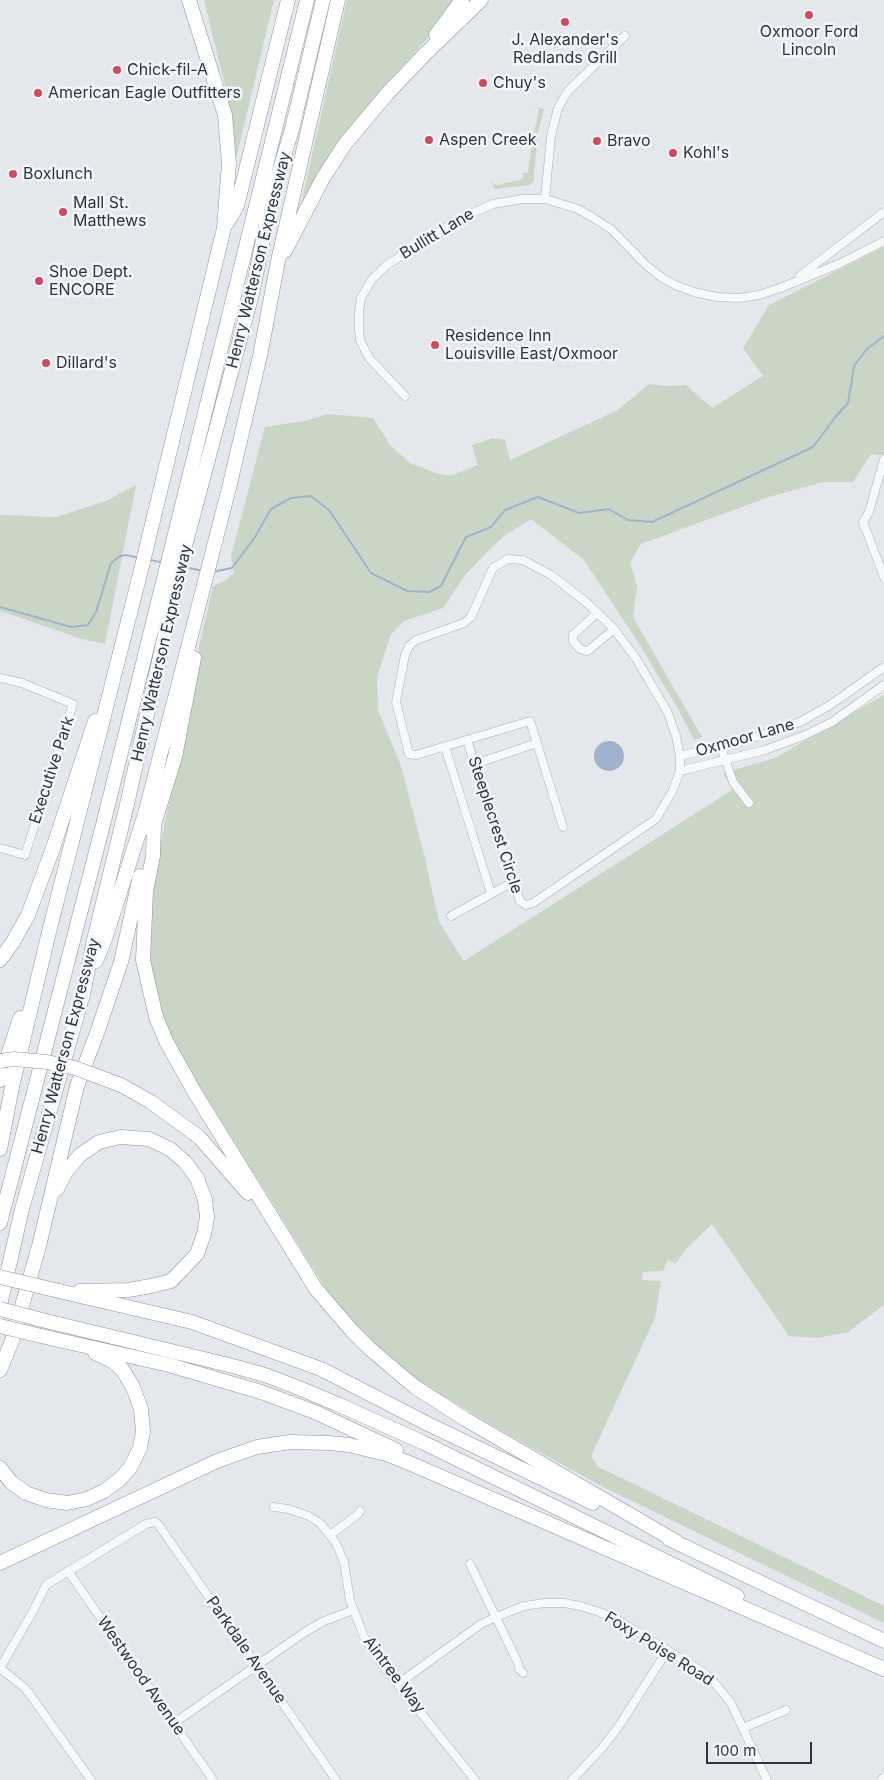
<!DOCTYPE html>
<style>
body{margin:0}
#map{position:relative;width:884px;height:1780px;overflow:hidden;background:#e4e7ec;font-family:Inter,sans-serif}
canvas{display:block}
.scale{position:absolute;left:706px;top:1742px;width:106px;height:22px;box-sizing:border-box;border:2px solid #2b3445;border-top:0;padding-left:6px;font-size:15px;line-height:18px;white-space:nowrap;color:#2b3445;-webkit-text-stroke:4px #f4f6f9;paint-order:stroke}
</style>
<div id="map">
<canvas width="884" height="1780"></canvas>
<div class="scale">100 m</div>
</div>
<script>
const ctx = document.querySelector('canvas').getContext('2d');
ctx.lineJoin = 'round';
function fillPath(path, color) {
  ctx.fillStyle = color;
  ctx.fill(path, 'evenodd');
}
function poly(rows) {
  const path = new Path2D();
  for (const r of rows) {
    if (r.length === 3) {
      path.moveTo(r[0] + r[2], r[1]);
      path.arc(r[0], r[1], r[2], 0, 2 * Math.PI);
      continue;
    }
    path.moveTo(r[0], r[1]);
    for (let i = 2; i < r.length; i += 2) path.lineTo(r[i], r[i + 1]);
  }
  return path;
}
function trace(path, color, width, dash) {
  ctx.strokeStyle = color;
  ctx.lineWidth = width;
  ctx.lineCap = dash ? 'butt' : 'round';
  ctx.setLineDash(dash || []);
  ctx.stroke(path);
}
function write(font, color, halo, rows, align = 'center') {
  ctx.font = font + ' Inter,sans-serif';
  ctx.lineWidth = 5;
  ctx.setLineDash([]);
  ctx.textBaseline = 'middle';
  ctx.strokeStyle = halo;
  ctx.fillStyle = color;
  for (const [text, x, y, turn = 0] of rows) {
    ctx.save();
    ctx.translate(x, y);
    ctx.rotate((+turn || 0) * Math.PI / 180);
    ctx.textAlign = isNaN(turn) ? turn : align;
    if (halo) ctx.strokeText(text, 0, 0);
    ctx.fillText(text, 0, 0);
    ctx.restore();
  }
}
fillPath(poly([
 [204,0,274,0,236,159,232,114],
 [347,0,457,0,428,38,384,86,346,133,321,169,301,204],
 [534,107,544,109,538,132,534,172,534,181,530,185,494,189,492,181,495,185,498,185,523,179,523,173,528,173,532,141,527,139,533,138,539,109],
 [884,247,884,456,871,454,853,482,823,482,769,497,641,544,630,563,637,585,633,617,702,737,694,740,678,709,638,642,584,560,531,519,504,536,491,548,465,575,443,608,404,621,391,634,377,677,378,710,401,766,425,858,439,922,464,961,732,790,723,773,775,758,884,695,884,1305,848,1332,817,1338,789,1336,712,1224,687,1248,675,1264,668,1259,663,1271,643,1272,642,1280,661,1281,655,1318,591,1456,598,1467,626,1480,884,1606,884,1623,603,1487,505,1433,448,1399,425,1387,388,1356,342,1313,323,1284,175,1047,159,1006,152,972,149,944,152,884,192,691,199,647,213,586,225,581,234,573,231,556,265,427,305,421,328,414,373,418,390,445,410,463,436,473,450,476,478,465,472,445,493,438,505,440,510,460,618,410,649,384,665,386,686,385,712,408,763,376,743,348,769,305],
 [136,485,105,644,82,639,0,611,0,515,56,517,106,501]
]), '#c9d6c5');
fillPath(poly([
 [609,756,15]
]), '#9fb4cc');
trace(poly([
 [149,560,161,562],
 [185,567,203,571],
 [212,572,232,568,255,537,271,509,291,498,311,496,329,510,371,573,407,591,429,592,441,586,466,537,491,527,505,510,538,497,579,513,609,509,628,520,652,522,813,447,837,415,848,403,854,366,867,349,884,336],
 [0,607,71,627,88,625,96,612,111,563,120,556,126,555,139,558]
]), '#9fb4cc', 2);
const minor = poly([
 [545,199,551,136,558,108,568,91,625,36],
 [800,276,884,212],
 [405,396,370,359,364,348,360,340,359,329,359,312,361,298,372,279,387,265,461,218,493,204,522,199,545,199,578,209,592,217,612,230,646,265,661,277,675,285,694,292,717,297,739,298,759,295,780,288,839,264,884,241],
 [884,459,869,512,863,522,884,577],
 [597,613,573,635,573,641,580,649,586,651,589,650,614,629],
 [0,678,22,683,73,704,25,855,0,848],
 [467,740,520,901,526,905,533,903,656,819,672,792,680,771,680,756,676,736,668,713,637,660,614,629,586,602,551,575,523,560,508,559,493,568,471,617,464,623,416,640,409,646,405,655,396,702,409,754,416,755,530,721,563,827],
 [445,747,491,893],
 [721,747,733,782,749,803],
 [680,756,753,738,800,722,830,705,884,667],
 [475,764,537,743],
 [680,771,765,750,803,736,832,722,884,685],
 [451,916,513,882],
 [274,1507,288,1509,309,1516,321,1524,336,1543,344,1562,350,1600,364,1637,383,1666,475,1780],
 [330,1535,357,1515,360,1511],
 [470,1564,518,1663,519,1669,523,1673],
 [68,1571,213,1780],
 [0,1668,32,1613,46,1585,146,1524,155,1522,158,1524,336,1780],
 [0,1668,26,1689,91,1780],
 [398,1684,481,1624,496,1617,524,1606,544,1603,564,1603,580,1606,597,1611,618,1620,703,1672,713,1681,731,1703,767,1780],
 [174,1723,305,1632,322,1622,353,1610],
 [743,1728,786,1710],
 [572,1780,602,1748,617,1729,667,1651],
 [881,1780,884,1777]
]);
const motorway = poly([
 [436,35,462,0],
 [227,223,237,206,288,0],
 [285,251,323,178,345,144,387,94,424,55,481,0],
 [154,824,153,856,146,891,143,960,156,1017,166,1041,195,1093,316,1289,353,1332,369,1348,415,1387,465,1419,677,1542],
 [152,831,175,757,194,658],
 [0,960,13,942,28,915,53,848,95,721],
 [96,961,105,939,145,814,229,488,260,356,278,261,338,0],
 [0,1080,20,1018],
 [121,1085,151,1102,199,1137,248,1193],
 [0,1149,12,1087,49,932,141,570,224,228,229,163,225,115,189,0],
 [57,1189,65,1173,80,1155,99,1142,121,1137,149,1139,170,1149,185,1162,197,1178,205,1200,207,1217,204,1234,197,1254,171,1281,151,1286,128,1290,80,1291],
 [0,1223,104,821,307,0],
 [59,1291,192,1322,321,1369,428,1424,593,1503],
 [0,1305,22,1209,83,994,94,940,128,800,183,554,253,290,271,199,292,129,323,0],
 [46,1321,229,1365,265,1375,294,1386,337,1404,422,1442,737,1596],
 [41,1336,169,1365,261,1392,315,1412,396,1450],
 [0,1370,12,1341,39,1246,77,1086,97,1033,121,962,140,876],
 [0,1468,11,1482,26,1493,46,1500,67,1503,87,1499,104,1491,119,1480,130,1468,140,1448,143,1431,141,1409,133,1387,122,1369,112,1361,95,1353],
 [669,1539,884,1641],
 [0,1563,217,1461,257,1447,290,1442,330,1443,349,1445,386,1454,407,1462,884,1669]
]);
trace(minor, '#a9aeb7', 9);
trace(motorway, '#8b94a3', 15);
trace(minor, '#f7f8fa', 8);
trace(motorway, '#fff', 14);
const motorwayBridge = poly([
 [0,1061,14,1059,47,1062,75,1068,121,1085],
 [0,1277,59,1291],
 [0,1309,46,1321],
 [0,1326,41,1336]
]);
trace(motorwayBridge, '#8b94a3', 15, []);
trace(motorwayBridge, '#fff', 14);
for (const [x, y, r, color] of [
 [809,15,5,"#d1495b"],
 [565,22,5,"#d1495b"],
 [117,70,5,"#d1495b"],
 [483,83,5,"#d1495b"],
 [38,93,5,"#d1495b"],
 [429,140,5,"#d1495b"],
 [597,141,5,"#d1495b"],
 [673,153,5,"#d1495b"],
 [13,174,5,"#d1495b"],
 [63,212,5,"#d1495b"],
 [39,281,5,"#d1495b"],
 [435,345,5,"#d1495b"],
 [46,363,5,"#d1495b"]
]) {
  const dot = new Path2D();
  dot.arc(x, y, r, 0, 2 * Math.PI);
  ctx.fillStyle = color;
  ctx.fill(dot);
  trace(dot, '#f4f6f9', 2);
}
write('16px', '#2b3445', '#f4f6f9', [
 ["Oxmoor Ford",809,32,"center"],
 ["Lincoln",809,50,"center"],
 ["J. Alexander's",565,40,"center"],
 ["Redlands Grill",565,58,"center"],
 ["Chick-fil-A",127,70],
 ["Chuy's",493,83],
 ["American Eagle Outfitters",48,93],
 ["Aspen Creek",439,140],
 ["Bravo",607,141],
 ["Kohl's",683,153],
 ["Boxlunch",23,174],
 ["Mall St.",73,203],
 ["Matthews",73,221],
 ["Shoe Dept.",49,272],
 ["ENCORE",49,290],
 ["Residence Inn",445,336],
 ["Louisville East/Oxmoor",445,354],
 ["Dillard's",56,363]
], 'left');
write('16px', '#2b3445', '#f4f6f9', [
 ["Bullitt Lane",437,234,-31],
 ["Henry Watterson Expressway",259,260,-76],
 ["Henry Watterson Expressway",162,653,-77],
 ["Oxmoor Lane",745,738,-16],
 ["Executive Park",52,770,-72],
 ["Steeplecrest Circle",495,825,72],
 ["Henry Watterson Expressway",66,1046,-75],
 ["Foxy Poise Road",659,1649,32],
 ["Parkdale Avenue",246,1650,55],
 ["Aintree Way",394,1675,53],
 ["Westwood Avenue",141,1676,55]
]);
</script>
